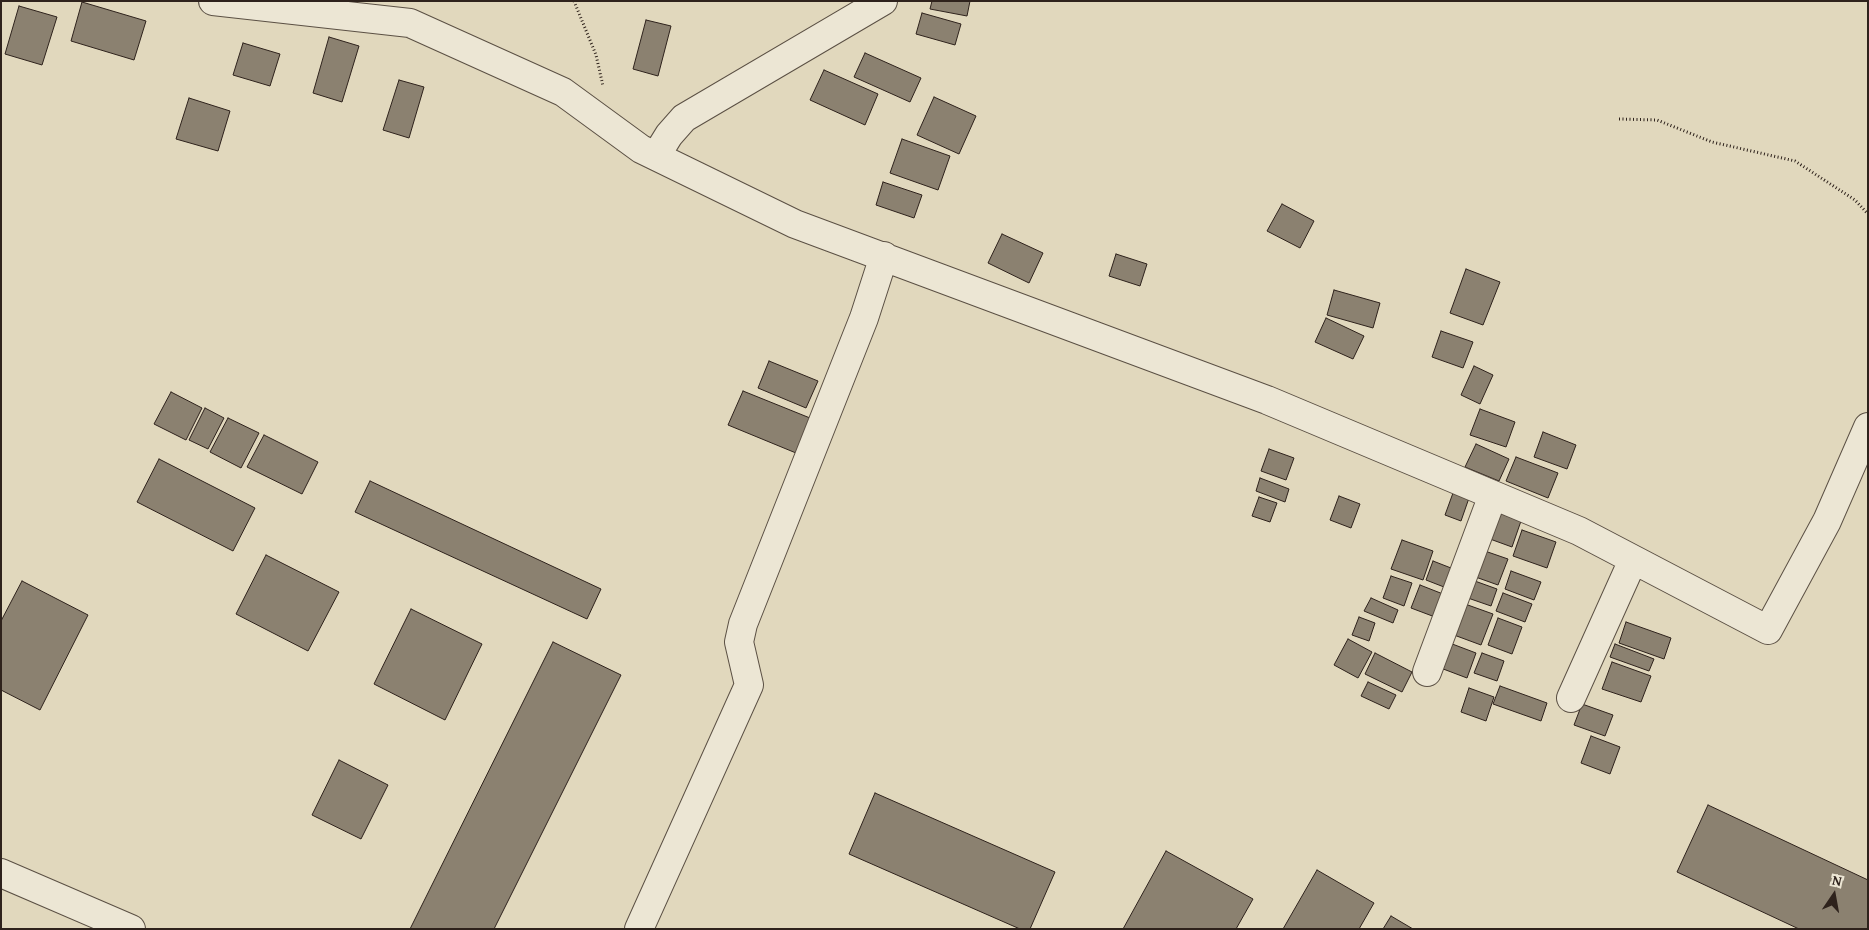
<!DOCTYPE html>
<style>
body{margin:0}
#map{position:relative;width:1869px;height:930px;overflow:hidden;background:#e1d8bd;font-family:"Gentium Book Plus",serif}
canvas{display:block}
.frame{position:absolute;inset:0;border:2px solid #2e221c;pointer-events:none}
.north{position:absolute;left:1809px;top:870px;width:50px;height:50px;-webkit-text-stroke:4px #ece6d4;paint-order:stroke;rotate:12deg;font-size:14px;font-weight:700;line-height:20px;text-align:center;color:#2e221c}
.north::after{content:'';display:block;margin:auto;width:18px;height:22px;background:#2e221c;clip-path:polygon(50% 0,100% 100%,50% 72%,0 100%)}
</style>
<div id="map">
<canvas width="1869" height="930"></canvas>
<div class="frame"></div>
<div class="north">N</div>
</div>
<script>
const ctx = document.querySelector('canvas').getContext('2d');
ctx.lineJoin = 'round';
function fillPath(path, color) {
  ctx.fillStyle = color;
  ctx.fill(path, 'evenodd');
}
function poly(rows) {
  const path = new Path2D();
  for (const r of rows) {
    path.moveTo(r[0], r[1]);
    for (let i = 2; i < r.length; i += 2) path.lineTo(r[i], r[i + 1]);
  }
  return path;
}
function trace(path, color, width, dash) {
  ctx.strokeStyle = color;
  ctx.lineWidth = width;
  ctx.lineCap = dash ? 'butt' : 'round';
  ctx.setLineDash(dash || []);
  ctx.stroke(path);
}
const building = poly([
 [932,1,970,1,967,16,930,9,932,1],
 [82,2,146,21,134,60,71,41,82,2],
 [19,6,57,17,42,65,5,54,19,6],
 [922,13,961,24,955,45,916,34,922,13],
 [646,20,671,26,658,76,633,69,646,20],
 [329,37,359,46,342,102,313,93,329,37],
 [243,43,280,54,270,86,233,75,243,43],
 [865,53,921,78,910,102,854,77,865,53],
 [824,70,878,94,865,125,810,100,824,70],
 [399,80,424,87,409,138,383,130,399,80],
 [934,97,976,116,959,154,917,135,934,97],
 [189,98,230,111,218,151,176,139,189,98],
 [902,139,950,156,938,190,890,173,902,139],
 [883,182,922,195,914,218,876,205,883,182],
 [1282,204,1314,221,1300,248,1267,231,1282,204],
 [1002,234,1043,253,1029,283,988,263,1002,234],
 [1116,254,1147,264,1140,286,1109,276,1116,254],
 [1466,269,1500,282,1483,325,1450,313,1466,269],
 [1334,290,1380,303,1373,328,1327,315,1334,290],
 [1326,318,1364,336,1353,359,1315,342,1326,318],
 [1441,331,1473,342,1463,368,1432,357,1441,331],
 [769,361,818,381,806,408,758,388,769,361],
 [1474,366,1493,375,1480,404,1461,395,1474,366],
 [743,391,810,418,796,453,728,425,743,391],
 [171,392,202,408,186,440,154,424,171,392],
 [205,408,224,418,208,449,189,440,205,408],
 [1480,409,1515,422,1506,447,1470,435,1480,409],
 [228,418,259,433,241,468,210,452,228,418],
 [1543,432,1576,445,1567,469,1534,457,1543,432],
 [264,435,318,462,302,494,247,467,264,435],
 [1476,444,1509,459,1499,481,1465,467,1476,444],
 [1269,449,1294,458,1286,480,1261,471,1269,449],
 [1516,457,1558,473,1548,498,1506,481,1516,457],
 [159,459,255,508,233,551,137,502,159,459],
 [1260,478,1289,489,1285,502,1256,491,1260,478],
 [370,481,601,589,587,619,355,512,370,481],
 [1453,493,1469,498,1461,521,1445,515,1453,493],
 [1339,496,1360,504,1351,528,1330,520,1339,496],
 [1259,497,1277,503,1270,522,1252,516,1259,497],
 [1499,513,1521,521,1512,547,1490,539,1499,513],
 [1522,530,1556,542,1547,568,1513,556,1522,530],
 [1402,540,1433,551,1423,580,1391,569,1402,540],
 [1479,549,1508,559,1498,585,1470,575,1479,549],
 [266,555,339,592,308,651,236,614,266,555],
 [1433,561,1451,568,1444,587,1426,580,1433,561],
 [1511,571,1541,582,1534,600,1505,589,1511,571],
 [1391,576,1412,583,1404,606,1383,598,1391,576],
 [1472,580,1497,589,1491,606,1465,597,1472,580],
 [22,581,88,615,40,710,1,690,1,621,22,581],
 [1420,585,1443,594,1435,617,1411,608,1420,585],
 [1503,593,1532,604,1525,622,1496,611,1503,593],
 [1371,598,1398,610,1393,623,1364,611,1371,598],
 [1465,604,1493,614,1481,645,1454,635,1465,604],
 [411,609,482,644,445,720,374,684,411,609],
 [1359,617,1375,623,1369,641,1352,635,1359,617],
 [1498,618,1522,627,1512,654,1488,645,1498,618],
 [1626,622,1671,638,1664,659,1619,643,1626,622],
 [1348,639,1372,652,1358,678,1334,665,1348,639],
 [553,642,621,675,494,929,410,929,553,642],
 [1447,642,1476,653,1467,678,1438,667,1447,642],
 [1615,644,1654,659,1649,671,1610,657,1615,644],
 [1375,653,1412,672,1402,692,1365,674,1375,653],
 [1482,653,1504,661,1497,681,1474,673,1482,653],
 [1612,662,1651,676,1641,702,1602,689,1612,662],
 [1368,682,1396,695,1389,709,1361,696,1368,682],
 [1500,686,1547,703,1541,721,1493,704,1500,686],
 [1469,688,1494,697,1486,721,1461,712,1469,688],
 [1582,704,1613,715,1605,736,1574,725,1582,704],
 [1591,736,1620,747,1610,774,1581,763,1591,736],
 [339,760,388,785,361,839,312,815,339,760],
 [875,793,1055,872,1030,929,1020,929,849,854,875,793],
 [1708,805,1868,880,1868,929,1799,929,1677,872,1708,805],
 [1166,851,1253,899,1236,929,1123,929,1166,851],
 [1317,870,1374,903,1359,929,1283,929,1317,870],
 [1391,916,1413,929,1383,929,1391,916]
]);
fillPath(building, '#8b8170');
trace(building, '#2e221c', 1);
const minor = poly([
 [213,1,410,23,563,92,641,149,795,224,1267,400,1579,531,1768,630,1827,521,1868,427],
 [656,156,669,135,684,118,883,1],
 [1427,672,1493,495],
 [1571,698,1633,560],
 [1,873,131,929],
 [639,929,749,685,739,642,743,624,864,318,884,256]
]);
trace(minor, '#5b5044', 30);
trace(poly([
 [574,1,596,55,603,86],
 [1619,119,1657,120,1712,142,1795,161,1855,200,1868,214]
]), '#2e221c', 3, [1, 2.5]);
trace(minor, '#ece6d4', 28);
</script>
